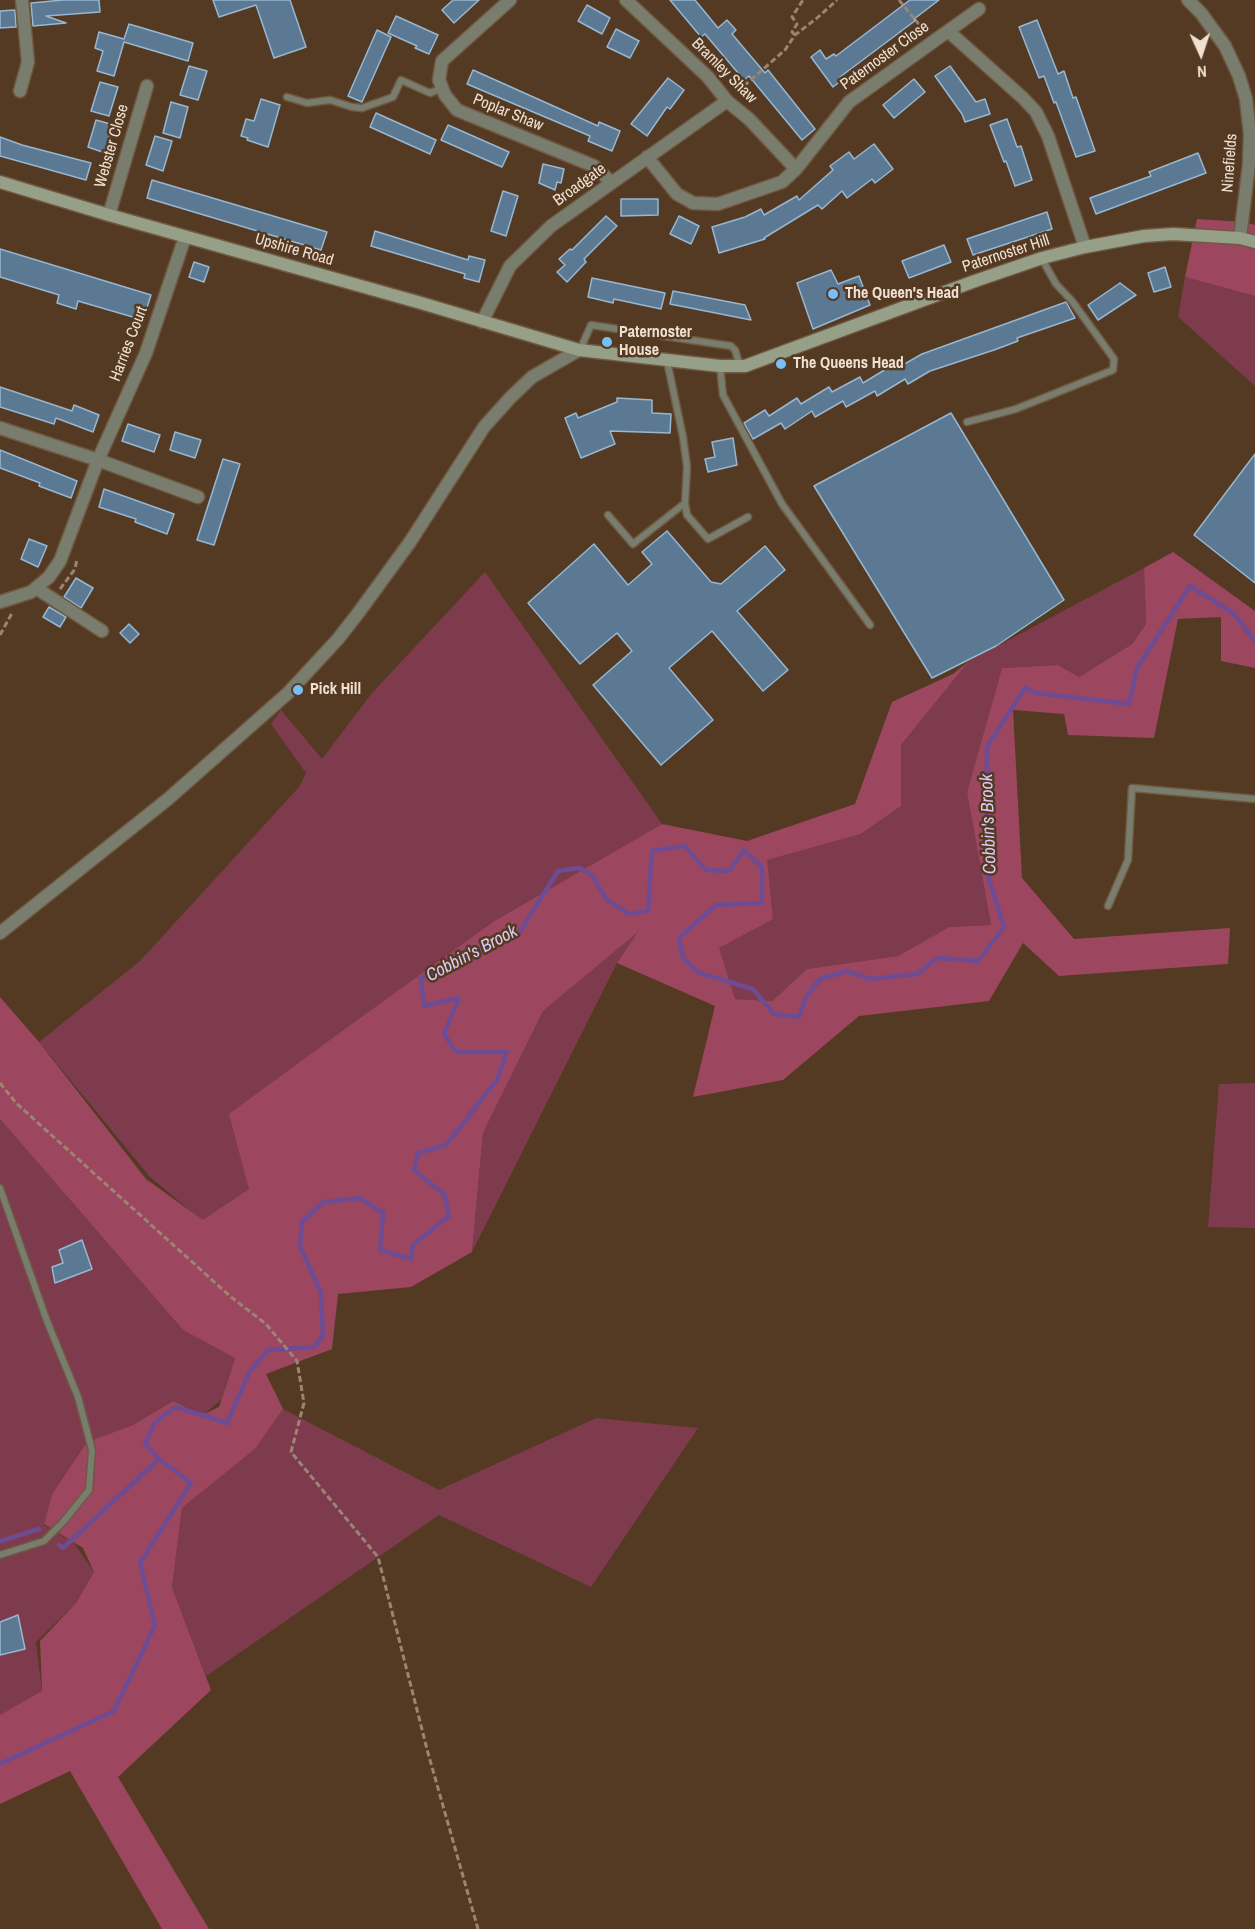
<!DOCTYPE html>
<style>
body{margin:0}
#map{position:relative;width:1255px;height:1929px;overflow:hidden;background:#543a22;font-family:"Archivo Narrow",sans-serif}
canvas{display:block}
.north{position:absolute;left:1171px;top:24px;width:60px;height:60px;-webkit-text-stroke:4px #543a22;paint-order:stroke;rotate:177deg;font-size:16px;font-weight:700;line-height:24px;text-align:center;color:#f0e0d2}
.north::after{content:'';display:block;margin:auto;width:21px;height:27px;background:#f0e0d2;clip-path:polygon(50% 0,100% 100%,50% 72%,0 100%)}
</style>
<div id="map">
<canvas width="1255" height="1929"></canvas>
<div class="north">N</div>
</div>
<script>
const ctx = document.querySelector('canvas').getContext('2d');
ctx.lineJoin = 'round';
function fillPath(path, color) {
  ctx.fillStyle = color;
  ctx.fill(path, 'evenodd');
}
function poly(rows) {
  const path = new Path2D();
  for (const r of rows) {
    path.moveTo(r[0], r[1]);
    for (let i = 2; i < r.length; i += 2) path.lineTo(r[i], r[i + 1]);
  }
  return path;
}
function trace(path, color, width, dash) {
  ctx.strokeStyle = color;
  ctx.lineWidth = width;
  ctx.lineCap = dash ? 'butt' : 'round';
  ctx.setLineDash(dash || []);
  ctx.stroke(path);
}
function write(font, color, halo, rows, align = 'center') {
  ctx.font = font + ' "Archivo Narrow",sans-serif';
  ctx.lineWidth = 5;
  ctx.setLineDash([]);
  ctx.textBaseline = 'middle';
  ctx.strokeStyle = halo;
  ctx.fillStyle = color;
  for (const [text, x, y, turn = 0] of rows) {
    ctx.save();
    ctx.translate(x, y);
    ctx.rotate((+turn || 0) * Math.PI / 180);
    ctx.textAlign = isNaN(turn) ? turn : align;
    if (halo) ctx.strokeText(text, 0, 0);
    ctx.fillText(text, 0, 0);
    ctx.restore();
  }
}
fillPath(poly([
 [1185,277,1255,296,1255,386,1178,317],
 [1144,568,1146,624,1132,644,1079,677,1058,665,1002,668,967,792,991,925,949,927,898,956,807,969,772,1001,735,999,718,948,773,918,766,860,861,834,901,806,901,745,969,661],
 [485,572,662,824,496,920,249,1189,203,1221,150,1177,39,1042,140,961,299,787,306,773,271,724,281,710,322,759,372,693],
 [640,930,617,963,472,1252,483,1133,543,1011],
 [1255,1083,1255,1228,1208,1227,1219,1084],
 [0,1119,183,1330,235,1357,221,1400,203,1415,173,1401,133,1425,87,1442,52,1494,44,1525,74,1543,94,1572,76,1603,36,1642,42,1692,0,1715],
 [283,1409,439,1490,596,1418,698,1428,591,1587,439,1515,206,1676,172,1587,182,1508,255,1449]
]), '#7e3b4e');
fillPath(poly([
 [1197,219,1244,222,1255,225,1255,296,1185,277],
 [1173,552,1255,611,1255,668,1221,661,1221,617,1178,619,1154,738,1068,735,1064,714,1013,710,1022,878,1074,939,1230,928,1228,964,1059,976,1023,943,989,1001,859,1016,783,1080,693,1097,715,1006,617,963,638,932,543,1011,483,1133,472,1252,411,1287,338,1294,332,1349,266,1374,283,1409,255,1449,182,1508,172,1587,211,1690,118,1777,209,1929,162,1929,70,1771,0,1804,0,1715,42,1691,40,1641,76,1603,94,1572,83,1548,44,1524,52,1494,87,1442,133,1425,173,1401,202,1415,219,1407,235,1358,183,1330,0,1119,0,997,39,1042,146,1179,203,1220,249,1189,229,1114,345,1029,496,920,662,824,747,841,855,804,892,702,953,674,969,661,901,745,901,806,861,834,767,860,773,919,719,948,735,999,772,1001,807,969,898,956,949,927,991,925,967,792,1002,668,1058,665,1079,677,1132,644,1146,624,1144,568]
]), '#9c475f');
trace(poly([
 [0,1541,39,1529],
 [59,1545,63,1548,159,1459],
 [0,1764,114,1711,155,1625,140,1563,191,1483,159,1459,145,1444,155,1422,176,1407,227,1423,250,1371,268,1350,314,1347,323,1336,321,1293,300,1246,302,1222,323,1202,360,1198,383,1213,380,1250,411,1259,413,1245,449,1216,444,1194,414,1170,418,1153,446,1145,497,1080,507,1052,456,1052,444,1034,459,998,424,1006,421,978,519,933,558,871,579,868,591,874,607,900,629,914,648,911,652,851,684,846,706,870,729,871,744,850,762,867,762,903,716,905,679,938,683,958,699,973,753,989,774,1014,799,1017,806,997,820,979,846,971,871,979,917,974,937,958,978,961,1004,927,986,870,987,747,1025,688,1036,693,1129,704,1137,668,1190,586,1233,613,1255,641]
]), '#6d4c93', 4.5);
const building = poly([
 [63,0,99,0,100,12,46,16,66,23,33,26,31,3,63,0],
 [213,0,290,0,306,47,274,58,256,5,219,17,213,0],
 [453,0,479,0,454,23,442,10,453,0],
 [670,0,695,0,718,28,727,20,736,30,732,34,765,73,768,70,815,129,802,140,749,76,744,80,705,34,701,37,670,0],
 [910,0,939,0,914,19,916,20,840,77,842,80,833,87,811,57,820,50,826,59,834,54,836,56,910,0],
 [587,5,610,18,602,34,578,21,587,5],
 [15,10,16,27,0,28,0,11,15,10],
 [396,16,438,35,429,54,415,48,417,46,388,33,396,16],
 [1037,20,1058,74,1064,71,1073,98,1076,97,1095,151,1076,157,1056,102,1054,103,1044,76,1039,78,1019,27,1037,20],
 [129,24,193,43,188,61,124,42,114,76,97,71,103,51,95,48,99,32,124,39,129,24],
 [616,29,639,41,630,58,607,47,616,29],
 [377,30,391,37,362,102,348,96,377,30],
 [189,66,207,71,198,100,180,95,189,66],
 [950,66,976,102,985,99,990,114,965,122,962,114,935,76,950,66],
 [473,70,598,126,599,122,620,131,612,151,588,141,590,136,467,84,473,70],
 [668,78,684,90,670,109,667,107,647,136,631,124,668,78],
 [914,79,925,92,894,118,883,105,914,79],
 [100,82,118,87,109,116,91,111,100,82],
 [261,99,280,105,268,147,247,140,248,138,241,136,246,119,254,121,261,99],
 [171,102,188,107,180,138,163,133,171,102],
 [376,113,436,140,430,154,370,127,376,113],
 [1007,119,1017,147,1021,146,1032,180,1015,186,1006,161,1004,162,990,125,1007,119],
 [96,120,114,125,105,153,88,147,96,120],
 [448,125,509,152,502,167,441,140,448,125],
 [155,136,172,141,163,171,146,165,155,136],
 [0,137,22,145,91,163,86,180,0,156,0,137],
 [874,144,893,169,875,183,872,179,847,198,842,191,822,209,818,205,764,238,765,239,719,253,712,227,745,217,761,209,764,215,797,196,799,200,833,170,830,166,849,152,854,159,874,144],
 [1198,153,1206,173,1096,214,1090,198,1151,176,1149,172,1198,153],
 [543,164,564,169,561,183,557,182,555,190,539,183,543,164],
 [152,180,327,232,321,250,147,198,152,180],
 [503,191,518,196,506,236,491,231,503,191],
 [621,199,658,199,658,215,621,216,621,199],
 [1047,212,1052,229,973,255,967,239,1047,212],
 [606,216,617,226,584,259,586,262,567,282,557,272,565,265,559,259,570,249,572,250,606,216],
 [679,216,699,226,691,244,670,234,679,216],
 [375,231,468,260,469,256,485,260,479,282,464,278,465,274,371,246,375,231],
 [944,245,951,262,909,278,902,261,944,245],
 [0,249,151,295,143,320,78,301,76,309,57,303,59,295,0,277,0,249],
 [194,262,209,267,204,282,189,277,194,262],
 [1165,267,1171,287,1154,292,1148,273,1165,267],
 [831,270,838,284,859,276,870,305,813,329,797,283,831,270],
 [592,278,665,293,661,309,614,299,613,303,588,297,592,278],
 [1120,283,1136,295,1098,320,1088,305,1120,283],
 [673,291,745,305,751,320,670,304,673,291],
 [1066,302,1075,318,1017,338,1018,341,994,350,930,371,908,384,905,379,877,396,875,391,846,407,843,401,815,417,812,411,785,429,781,423,753,439,744,423,765,410,769,416,797,398,801,404,829,387,832,392,860,377,863,383,891,366,894,370,922,354,1066,302],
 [0,387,72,411,74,405,99,415,93,432,56,418,54,424,0,407,0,387],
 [617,398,652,400,652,413,671,414,670,433,610,431,615,444,581,458,565,418,576,413,578,418,617,402,617,398],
 [951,413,1064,600,996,646,932,678,814,486,951,413],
 [128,424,160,435,154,452,122,441,128,424],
 [175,432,201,440,195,458,170,450,175,432],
 [733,438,737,465,708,472,705,459,715,457,712,442,733,438],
 [0,450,77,481,71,498,39,486,40,483,0,468,0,450],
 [1255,454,1255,583,1194,535,1255,454],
 [223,459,240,464,214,545,197,540,223,459],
 [104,489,174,514,167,534,135,522,136,519,99,507,104,489],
 [667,531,711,582,721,584,765,546,785,570,737,611,788,670,763,691,712,631,669,668,713,720,661,765,593,685,632,651,617,633,580,664,528,603,594,544,628,585,652,564,642,552,667,531],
 [29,539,47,546,38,567,21,559,29,539],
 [76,578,93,588,81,608,64,597,76,578],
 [49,607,66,617,60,627,43,617,49,607],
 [129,624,139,634,130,643,120,633,129,624],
 [82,1240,92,1269,55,1283,52,1267,63,1263,59,1250,82,1240],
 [18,1615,25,1649,0,1655,0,1622,18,1615]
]);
fillPath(building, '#5b7992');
trace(building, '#97b7d2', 1.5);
const lane = poly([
 [287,97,307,103,330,100,352,107,362,108,393,97,401,80,430,93,442,88],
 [580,350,591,325,731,346,735,350,740,366],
 [667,361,683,437,687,467,685,503,687,515,708,539,748,517],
 [720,366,723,395,782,504,870,625],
 [967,422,1016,409,1113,370,1114,359,1072,301,1056,284,1042,259],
 [608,515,633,544,685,503],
 [1108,906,1128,860,1132,788,1255,799],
 [0,1188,47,1321,78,1397,92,1450,89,1490,63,1522,44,1541,0,1555]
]);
const street = poly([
 [510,0,442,61,439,80,445,95,457,110,594,166,611,182],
 [626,0,708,77,727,101,749,119,796,169],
 [1188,0,1201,13,1225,46,1239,76,1246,99,1250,134,1249,164,1240,238],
 [948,31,979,9],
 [20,91,28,62,22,0],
 [647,157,677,194,693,203,718,204,782,182,796,169,849,102,948,31,1023,98,1036,112,1048,136,1085,247],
 [109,215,147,86],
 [482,322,510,266,551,226,727,101],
 [0,428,98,460,198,497],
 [36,588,102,631],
 [0,602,31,592,49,577,60,561,98,460,146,353,185,237],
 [0,933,168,799,288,693,338,639,359,612,410,542,484,427,510,398,532,377,579,350]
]);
const secondary = poly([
 [0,182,109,215,421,303,579,350,720,366,745,366,975,281,1042,258,1085,247,1144,236,1173,234,1240,238,1255,242]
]);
trace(lane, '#705842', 9);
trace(street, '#705842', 15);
trace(secondary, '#705842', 15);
trace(poly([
 [899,0,926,33],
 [795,35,792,32,797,24,792,17,803,0],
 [737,92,785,50,795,35,817,18,837,0],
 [60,589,75,569,77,559],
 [0,635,12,613],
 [0,1083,16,1103,231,1297,266,1324,297,1361,304,1403,291,1452,378,1557,428,1753,478,1929]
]), '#9b8572', 3, [6, 3]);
trace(lane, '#787d6e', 6);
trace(street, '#787d6e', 12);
trace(secondary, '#969f87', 12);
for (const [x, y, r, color] of [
 [833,294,6,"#78bff8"],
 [607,342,6,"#78bff8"],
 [781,364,6,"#78bff8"],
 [298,690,6,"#78bff8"]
]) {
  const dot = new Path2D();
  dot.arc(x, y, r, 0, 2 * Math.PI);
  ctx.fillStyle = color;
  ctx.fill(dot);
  trace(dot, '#543a22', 2);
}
write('16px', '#f0e0d2', '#543a22', [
 ["Paternoster Close",885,56,-36],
 ["Bramley Shaw",724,71,45],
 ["Poplar Shaw",508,113,22],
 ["Webster Close",112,146,-74],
 ["Ninefields",1230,163,-86],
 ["Broadgate",580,185,-36],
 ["Upshire Road",294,250,16],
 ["Paternoster Hill",1006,254,-18],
 ["Harries Court",129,344,-69]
]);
write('bold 16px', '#f0e0d2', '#543a22', [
 ["The Queen's Head",845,294],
 ["Paternoster",619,333],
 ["House",619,351],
 ["The Queens Head",793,364],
 ["Pick Hill",310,690]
], 'left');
write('italic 18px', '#dbcaf3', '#543a22', [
 ["Cobbin's Brook",989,824,-92],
 ["Cobbin's Brook",472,954,-28]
]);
</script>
